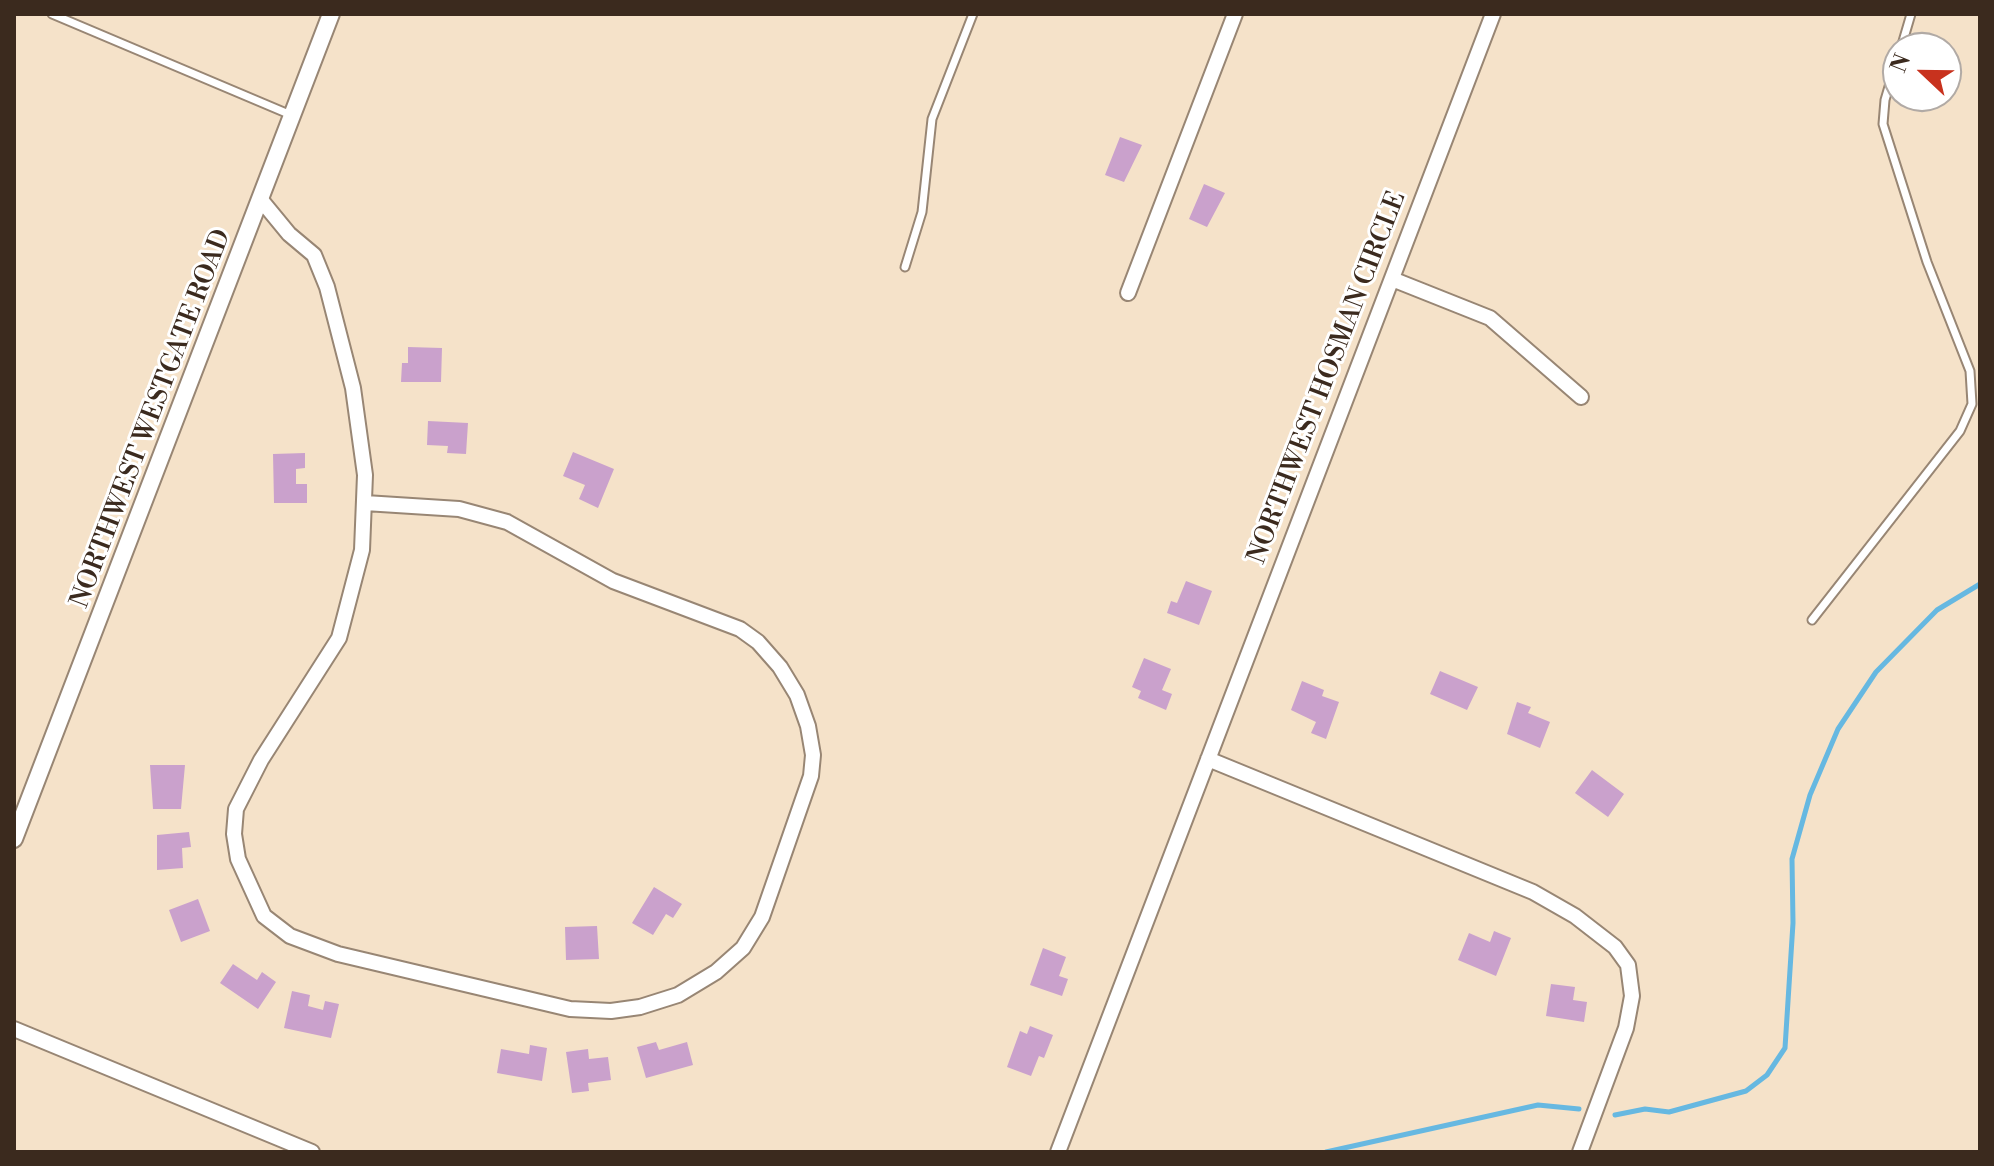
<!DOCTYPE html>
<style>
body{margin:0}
#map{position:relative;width:1994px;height:1166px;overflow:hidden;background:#f5e2c9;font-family:"Libre Bodoni",serif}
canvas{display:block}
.frame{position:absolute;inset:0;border:16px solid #3b2a1e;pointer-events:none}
.north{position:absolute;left:1882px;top:32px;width:80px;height:80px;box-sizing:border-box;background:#fff;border:2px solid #b1aaa5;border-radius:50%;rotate:292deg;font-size:22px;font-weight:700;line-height:32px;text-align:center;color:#3b2a1e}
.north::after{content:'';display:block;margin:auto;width:28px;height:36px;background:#c8321e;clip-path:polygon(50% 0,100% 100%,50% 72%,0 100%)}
</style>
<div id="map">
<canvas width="1994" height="1166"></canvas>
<div class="frame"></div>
<div class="north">N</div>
</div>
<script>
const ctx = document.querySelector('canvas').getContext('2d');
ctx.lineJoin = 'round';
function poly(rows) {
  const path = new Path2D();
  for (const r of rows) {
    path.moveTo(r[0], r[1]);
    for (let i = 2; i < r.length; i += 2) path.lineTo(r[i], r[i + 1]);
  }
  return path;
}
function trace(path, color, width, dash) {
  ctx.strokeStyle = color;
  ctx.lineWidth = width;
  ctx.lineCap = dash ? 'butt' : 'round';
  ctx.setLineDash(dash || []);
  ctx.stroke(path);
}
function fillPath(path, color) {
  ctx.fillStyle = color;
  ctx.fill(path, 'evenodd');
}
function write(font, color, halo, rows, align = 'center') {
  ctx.font = font + ' "Libre Bodoni",serif';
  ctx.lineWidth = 6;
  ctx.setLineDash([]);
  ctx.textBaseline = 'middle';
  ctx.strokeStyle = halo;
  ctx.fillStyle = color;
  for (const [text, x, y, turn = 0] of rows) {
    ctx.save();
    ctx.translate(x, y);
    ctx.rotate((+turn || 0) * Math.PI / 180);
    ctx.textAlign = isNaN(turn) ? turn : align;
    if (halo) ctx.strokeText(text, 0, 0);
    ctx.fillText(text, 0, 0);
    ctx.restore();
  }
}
trace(poly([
 [1615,1115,1645,1109,1669,1112,1746,1091,1767,1075,1785,1048,1793,923,1792,859,1810,795,1838,729,1876,672,1937,610,1980,584],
 [1326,1152,1538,1105,1579,1109]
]), '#66b8e1', 5);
fillPath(poly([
 [1120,137,1142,145,1124,182,1105,175],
 [1204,184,1225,193,1207,227,1189,219],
 [408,347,442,348,441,382,401,382,402,363,408,363],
 [428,421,468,423,466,454,447,453,448,446,427,445],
 [573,452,614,469,598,508,579,499,585,485,563,476],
 [305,453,305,468,296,469,296,484,307,484,307,503,274,503,273,454],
 [1186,581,1212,591,1199,625,1167,613,1171,601,1177,603],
 [1144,658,1171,669,1162,690,1172,694,1166,710,1138,698,1141,691,1132,687],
 [1440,671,1478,687,1467,710,1430,694],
 [1302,681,1324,690,1322,696,1339,702,1326,739,1311,733,1316,722,1291,710],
 [1517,702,1531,707,1528,713,1550,722,1540,748,1507,734],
 [150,765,185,765,181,809,153,809],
 [1592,770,1624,794,1608,817,1575,793],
 [189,832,191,847,182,848,183,868,157,870,157,835],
 [654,887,682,904,673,918,666,914,653,935,632,923],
 [198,899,210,931,181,942,169,910],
 [597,926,599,959,566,960,565,927],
 [1494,931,1511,938,1496,976,1458,960,1469,933,1490,942],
 [1043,948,1066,957,1059,976,1068,979,1062,996,1030,985],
 [233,964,257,980,262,972,276,982,258,1009,220,983],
 [1551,984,1575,987,1573,1000,1587,1002,1584,1022,1546,1016],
 [292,991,310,995,308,1006,323,1010,325,1001,339,1004,331,1038,284,1028],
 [1030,1026,1053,1035,1044,1058,1039,1056,1031,1076,1007,1067,1020,1031,1027,1034],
 [656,1042,659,1050,687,1042,693,1065,646,1078,637,1047],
 [530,1045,547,1048,542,1081,497,1073,501,1049,529,1054],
 [588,1049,589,1059,608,1057,611,1080,588,1083,589,1091,572,1093,566,1052]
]), '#caa1cc');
const service = poly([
 [52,14,291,115],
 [1901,48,1911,14],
 [905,267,922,212,932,119,973,14],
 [1812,620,1960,431,1972,404,1970,371,1927,262,1883,124,1885,100,1898,56]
]);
const minor = poly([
 [261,200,289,234,314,255,327,287,353,388,365,475,362,550,339,638,261,760,236,809,234,834,238,859,264,916,290,936,338,954,570,1009,611,1011,640,1007,678,995,716,972,743,948,762,917,811,776,813,755,808,726,797,695,780,667,758,642,740,629,613,581,507,522,459,509,365,503],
 [1392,279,1490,318,1581,397],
 [1128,293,1235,14],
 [1208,759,1533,892,1575,916,1615,947,1628,965,1632,996,1626,1028,1580,1152],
 [14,1029,312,1152],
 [1058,1152,1493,14]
]);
const tertiary = poly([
 [14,839,331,14]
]);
trace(service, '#988674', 11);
trace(minor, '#988674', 18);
trace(tertiary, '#988674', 20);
trace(service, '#fff', 7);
trace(minor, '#fff', 14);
trace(tertiary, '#fff', 16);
write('26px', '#3b2a1e', '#fff', [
 ["NORTHWEST HOSMAN CIRCLE",1328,378,-69],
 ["NORTHWEST WESTGATE ROAD",152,419,-69]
]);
</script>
